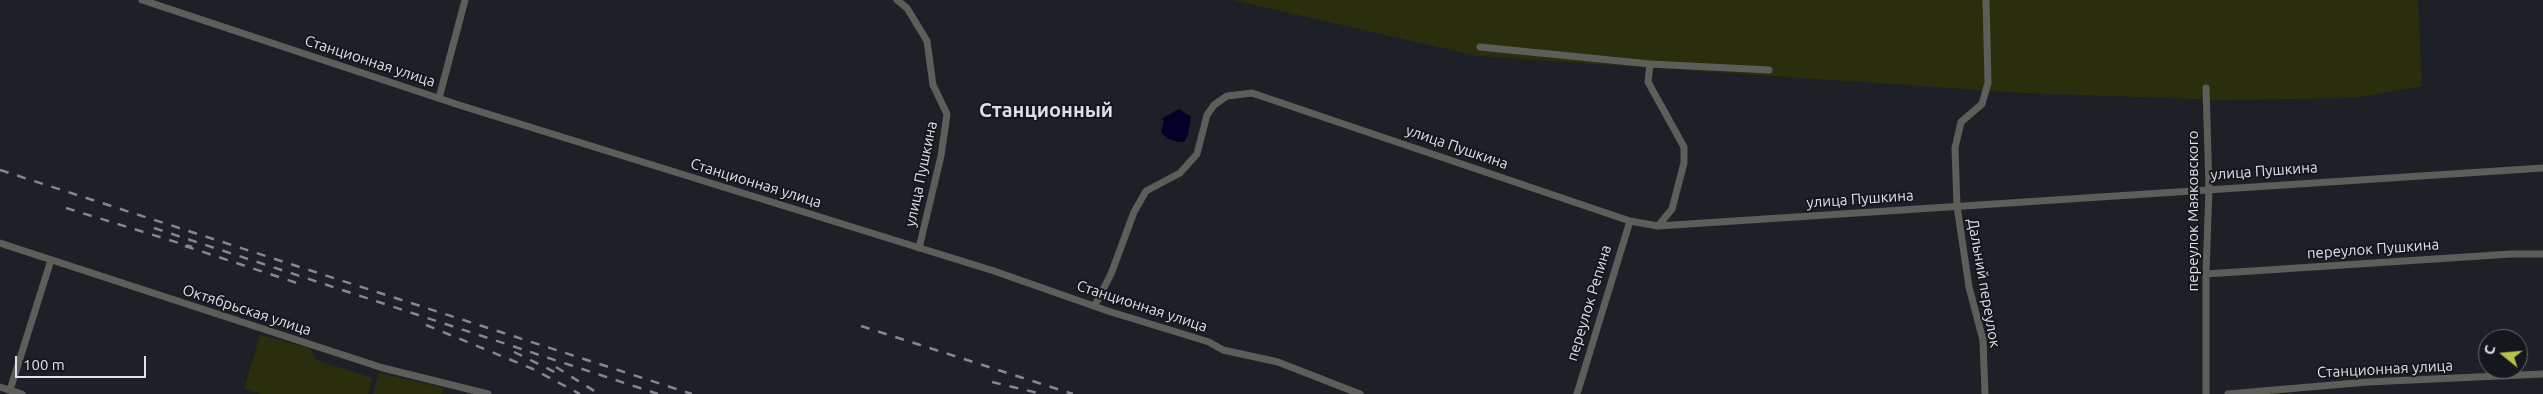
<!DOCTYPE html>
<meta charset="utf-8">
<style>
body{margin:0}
#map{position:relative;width:2543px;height:394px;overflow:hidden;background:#1e2028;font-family:Ubuntu,sans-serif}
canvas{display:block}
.north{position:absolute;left:2478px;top:329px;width:50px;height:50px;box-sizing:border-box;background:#15171e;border:1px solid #66686f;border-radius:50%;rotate:287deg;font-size:14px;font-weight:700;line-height:20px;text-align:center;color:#e0e2e8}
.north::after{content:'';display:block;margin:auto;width:18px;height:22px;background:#b7c148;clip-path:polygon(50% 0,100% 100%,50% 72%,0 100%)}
.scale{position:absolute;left:15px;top:356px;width:131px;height:22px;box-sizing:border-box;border:2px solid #e0e2e8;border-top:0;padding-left:6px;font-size:15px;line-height:18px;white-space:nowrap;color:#e0e2e8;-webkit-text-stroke:4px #15171e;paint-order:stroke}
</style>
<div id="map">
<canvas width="2543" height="394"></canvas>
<div class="north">С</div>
<div class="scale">100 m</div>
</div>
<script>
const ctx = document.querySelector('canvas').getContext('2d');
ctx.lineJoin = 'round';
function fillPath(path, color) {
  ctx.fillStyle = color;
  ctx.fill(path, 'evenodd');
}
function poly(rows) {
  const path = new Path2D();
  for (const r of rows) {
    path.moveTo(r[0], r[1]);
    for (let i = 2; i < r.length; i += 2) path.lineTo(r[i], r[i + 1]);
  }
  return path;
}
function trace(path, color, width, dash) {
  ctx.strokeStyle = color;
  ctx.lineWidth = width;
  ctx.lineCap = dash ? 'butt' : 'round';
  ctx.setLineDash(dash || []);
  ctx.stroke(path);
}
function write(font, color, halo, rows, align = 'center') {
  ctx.font = font + ' Ubuntu,sans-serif';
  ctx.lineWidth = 4;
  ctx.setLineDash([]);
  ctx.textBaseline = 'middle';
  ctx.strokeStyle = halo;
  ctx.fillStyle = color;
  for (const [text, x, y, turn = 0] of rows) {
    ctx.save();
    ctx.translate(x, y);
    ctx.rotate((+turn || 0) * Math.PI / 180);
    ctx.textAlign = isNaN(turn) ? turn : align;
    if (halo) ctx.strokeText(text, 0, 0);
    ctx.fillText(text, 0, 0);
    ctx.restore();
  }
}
fillPath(poly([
 [1233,0,2418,0,2422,86,2354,98,2223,100,2025,93,1477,56],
 [260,335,310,348,316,360,372,378,368,394,261,394,244,389],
 [379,373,444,388,441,394,373,394]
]), '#2b2e0c');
fillPath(poly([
 [1179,109,1191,117,1188,135,1184,142,1179,142,1168,139,1161,132,1164,121,1161,119]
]), '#040029');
trace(poly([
 [142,0,459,105,994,271,1108,311,1209,342,1223,350,1278,362,1360,394],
 [897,0,907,8,927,41,933,85,947,114,941,156,919,248],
 [1480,47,1650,64,1769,70],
 [1650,64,1648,82,1684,147,1684,163,1672,209,1658,226],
 [2206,88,2209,188,2206,274,2206,394],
 [439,98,465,0],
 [0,243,383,368,488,394],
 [2206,274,2511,254,2543,254],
 [1095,305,1111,274,1134,212,1146,191,1180,173,1197,154,1207,115,1214,105,1227,96,1252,93,1630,221,1658,226,2543,168],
 [0,387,22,394],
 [10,390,51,260],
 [1577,394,1630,221],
 [1985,394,1983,340,1969,287,1957,206,1955,148,1961,122,1982,104,1988,83,1986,0],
 [2228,394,2368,382,2543,374]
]), '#5d5e59', 7);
trace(poly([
 [0,170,692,394],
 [66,208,192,247],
 [154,228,658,394],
 [185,246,297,283],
 [426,325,533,369,580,394],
 [861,326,1073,394],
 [514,352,561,375],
 [556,367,599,394],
 [992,382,1042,394]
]), '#85878e', 2.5, [9, 9]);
write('15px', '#e0e2e8', '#15171e', [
 ["Станционная улица",370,61,18],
 ["улица Пушкина",1457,147,19],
 ["улица Пушкина",2264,171,-4],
 ["улица Пушкина",921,174,-78],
 ["Станционная улица",756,183,17],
 ["улица Пушкина",1860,199,-4],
 ["переулок Маяковского",2193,211,-90],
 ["переулок Пушкина",2373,249,-4],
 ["Дальний переулок",1984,283,80],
 ["переулок Репина",1589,303,-73],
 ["Станционная улица",1142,306,18],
 ["Октябрьская улица",247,310,18],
 ["Станционная улица",2385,369,-3]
]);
write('bold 20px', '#dcdfea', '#15171e', [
 ["Станционный",1046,110]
]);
</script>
